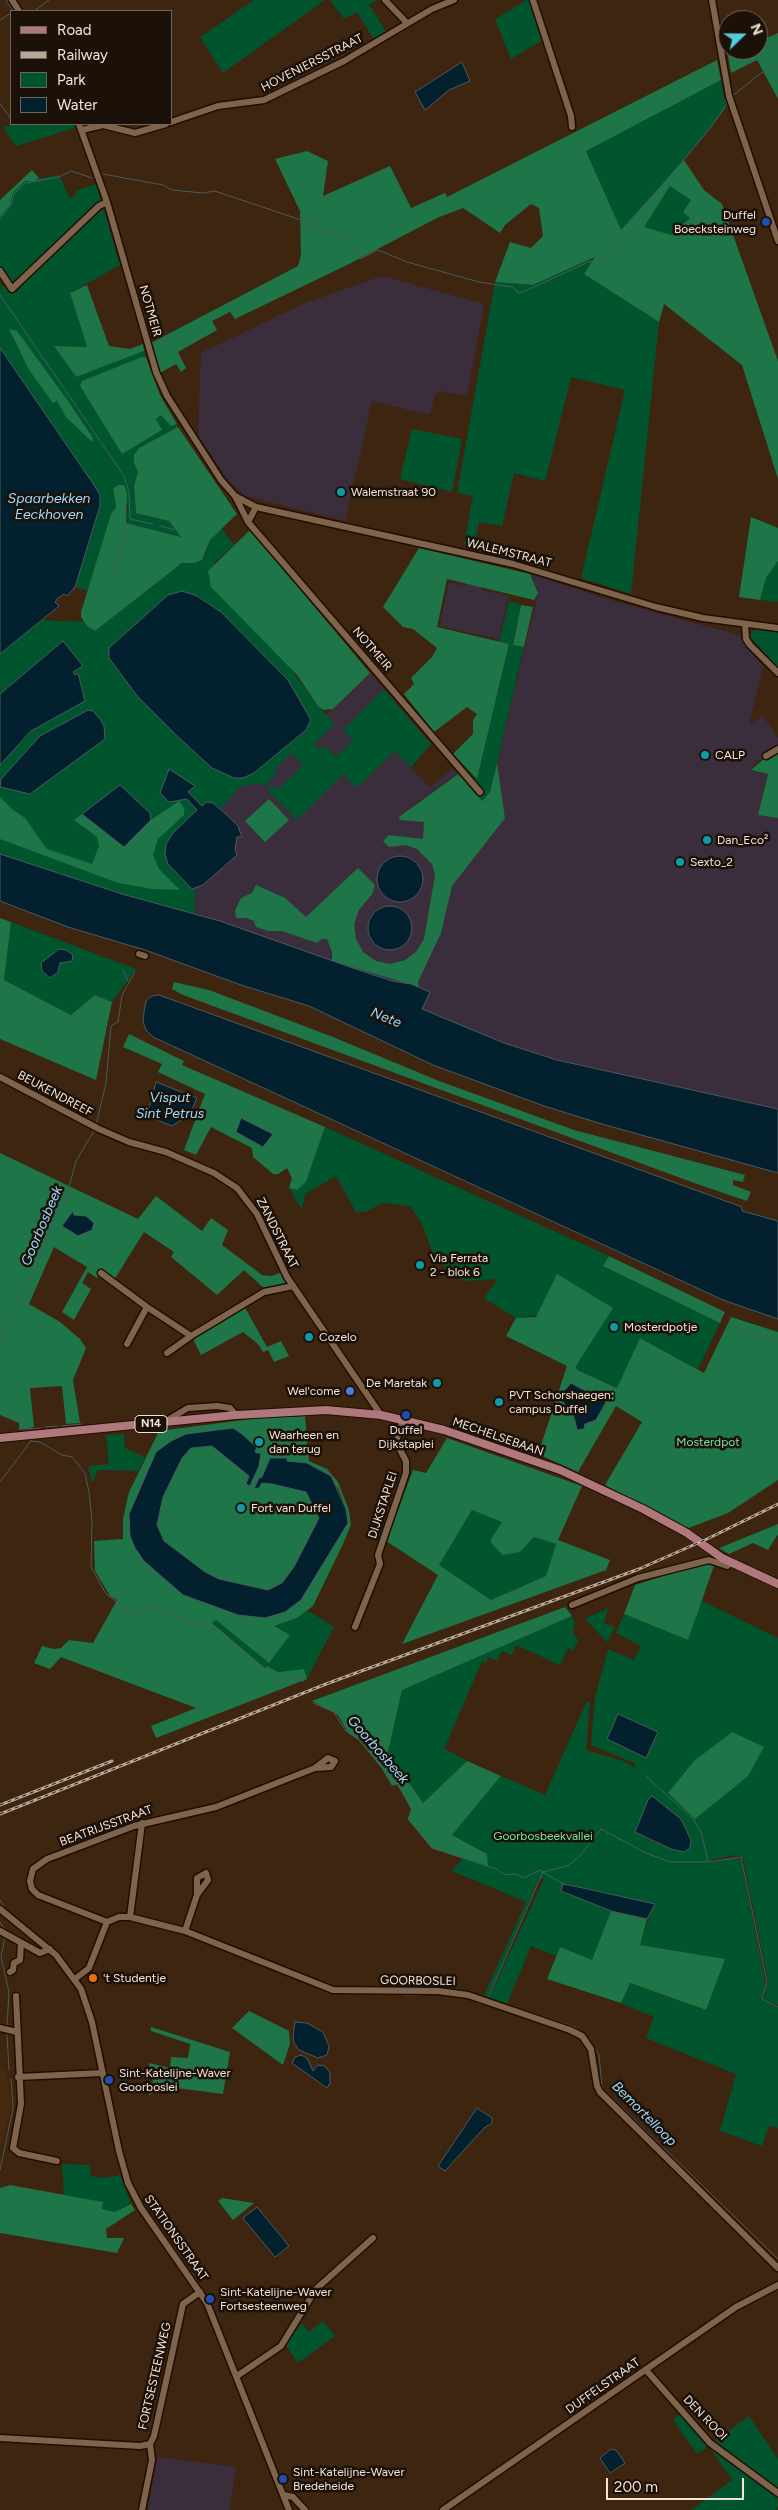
<!DOCTYPE html>
<meta charset="utf-8">
<style>
body{margin:0}
#map{position:relative;width:778px;height:2510px;overflow:hidden;background:#3d2510;font-family:Figtree,sans-serif}
canvas{display:block}
.legend{position:absolute;left:10px;top:10px;width:162px;height:115px;box-sizing:border-box;background:#1c1108;border:1px solid #72655b;margin:0;padding:6px 9px;list-style:none;font-size:15px;color:#f4e4d8}
.legend li{display:flex;align-items:center;gap:10px;height:25px}
.legend b{width:25px;border:1px solid #72655b}
.north{position:absolute;left:718px;top:10px;width:50px;height:50px;box-sizing:border-box;background:#1c1108;border:1px solid #72655b;border-radius:50%;rotate:68deg;font-size:14px;font-weight:700;line-height:20px;text-align:center;color:#f4e4d8}
.north::after{content:'';display:block;margin:auto;width:18px;height:22px;background:#54cadd;clip-path:polygon(50% 0,100% 100%,50% 72%,0 100%)}
.scale{position:absolute;left:606px;top:2478px;width:138px;height:22px;box-sizing:border-box;border:2px solid #f4e4d8;border-top:0;padding-left:6px;font-size:15px;line-height:18px;white-space:nowrap;color:#f4e4d8;-webkit-text-stroke:4px #1c1108;paint-order:stroke}
</style>
<div id="map">
<canvas width="778" height="2510"></canvas>
<ul class="legend">
<li><b style="height:6px;background:#ae787c"></b>Road</li>
<li><b style="height:6px;background:#b9a798"></b>Railway</li>
<li><b style="height:14px;background:#00542e"></b>Park</li>
<li><b style="height:14px;background:#02202d"></b>Water</li>
</ul>
<div class="north">N</div>
<div class="scale">200 m</div>
</div>
<script>
const ctx = document.querySelector('canvas').getContext('2d');
ctx.lineJoin = 'round';
function fillPath(path, color) {
  ctx.fillStyle = color;
  ctx.fill(path, 'evenodd');
}
function poly(rows) {
  const path = new Path2D();
  for (const r of rows) {
    if (r.length === 3) {
      path.moveTo(r[0] + r[2], r[1]);
      path.arc(r[0], r[1], r[2], 0, 2 * Math.PI);
      continue;
    }
    path.moveTo(r[0], r[1]);
    for (let i = 2; i < r.length; i += 2) path.lineTo(r[i], r[i + 1]);
  }
  return path;
}
function trace(path, color, width, dash) {
  ctx.strokeStyle = color;
  ctx.lineWidth = width;
  ctx.lineCap = dash ? 'butt' : 'round';
  ctx.setLineDash(dash || []);
  ctx.stroke(path);
}
function write(font, color, halo, rows, align = 'center') {
  ctx.font = font + ' Figtree,sans-serif';
  ctx.lineWidth = 5;
  ctx.setLineDash([]);
  ctx.textBaseline = 'middle';
  ctx.strokeStyle = halo;
  ctx.fillStyle = color;
  for (const [text, x, y, turn = 0] of rows) {
    ctx.save();
    ctx.translate(x, y);
    ctx.rotate((+turn || 0) * Math.PI / 180);
    ctx.textAlign = isNaN(turn) ? turn : align;
    if (halo) ctx.strokeText(text, 0, 0);
    ctx.fillText(text, 0, 0);
    ctx.restore();
  }
}
fillPath(poly([
 [382,276,484,304,467,396,441,391,435,395,430,415,372,401,345,521,245,496,228,480,198,435,201,353,305,303],
 [530,574,613,601,742,636,743,643,763,666,749,725,763,716,778,738,778,744,749,770,768,774,758,814,778,818,778,1109,557,1060,504,1043,422,1009,350,967,194,914,196,888,203,885,235,849,237,837,241,837,213,803,333,709,370,673,431,744,410,768,430,787,461,762,465,768,412,807,505,818,497,763,538,593],
 [468,578,483,582,482,590,508,596,499,639,439,626,449,582,466,586],
 [157,2457,236,2467,230,2510,148,2510]
]), '#3b2e3c');
fillPath(poly([
 [0,2068,6,2069,11,2105,0,2154]
]), '#462a0e');
fillPath(poly([
 [254,0,325,0,223,73,200,37],
 [330,0,377,0,369,5,387,33,375,41,357,12,344,19],
 [527,0,530,0,543,40,511,59,495,19],
 [721,80,726,108,684,160,621,231,586,150],
 [13,124,74,124,75,128,16,146,3,127],
 [59,175,70,199,76,195,75,191,96,184,101,202,13,287,17,290,99,211,104,210,120,265,70,293,87,347,54,346,76,377,144,351,146,357,83,381,80,386,122,453,162,430,156,419,161,414,171,426,177,424,178,427,139,448,134,463,138,472,134,486,136,513,169,521,181,537,126,523,128,505,113,489,116,507,111,514,88,591,75,587,100,495,0,348,0,283,3,287,7,284,12,286,0,268,0,217,12,201,13,193,25,181],
 [670,186,691,200,690,218,671,235,643,228],
 [596,257,584,274,659,322,631,594,581,578,625,390,571,377,545,481,514,473,502,526,479,522,474,545,464,544,473,496,457,493,495,282,533,285],
 [412,429,462,439,452,492,400,479],
 [221,528,234,545,214,563,318,706,335,724,314,744,320,750,324,746,336,757,353,740,343,730,384,689,431,744,411,767,394,751,357,788,343,774,297,820,267,790,272,785,278,790,303,765,292,753,274,769,277,773,264,786,258,783,240,787,220,809,213,803,202,806,188,792,195,785,169,802,187,799,197,810,173,833,165,855,168,864,192,889,196,888,194,914,122,894,0,854,0,654,42,620,85,622,87,626,95,631,182,563,195,563,205,555,210,540],
 [778,561,778,602,760,600,766,578],
 [509,601,521,605,513,644,524,647,490,792,481,801,458,774,465,768,477,779,509,644,499,642],
 [755,629,778,632,778,667,749,636],
 [11,922,136,969,112,1002,95,995,71,1015,4,980],
 [325,1127,609,1256,603,1266,720,1323,698,1369,640,1338,618,1388,577,1370,576,1365,612,1307,516,1318,484,1298,498,1279,462,1281,435,1259,422,1224,410,1206,383,1203,365,1212,356,1212,336,1176,305,1194,302,1210,289,1188,297,1190,306,1182],
 [124,1434,125,1448,145,1457,138,1471,98,1470,92,1483,88,1466,109,1464,106,1435],
 [472,1510,502,1522,520,1552,533,1537,557,1544,546,1576,491,1600,439,1565],
 [700,1600,778,1638,778,2005,764,1999,768,1981,743,1859,740,1856,735,1855,712,1860,712,1862,736,1858,741,1860,766,1985,762,1998,778,2008,778,2128,769,2126,762,2146,720,2131,736,2074,646,2038,654,2017,621,2003,629,1983,705,2010,724,1959,639,1945,654,1904,563,1884,561,1891,611,1911,592,1961,560,1947,556,1956,531,1946,507,2004,489,1998,544,1879,540,1877,488,1997,484,1996,526,1902,452,1871,463,1858,488,1866,485,1853,452,1835,501,1776,545,1795,587,1701,590,1703,586,1750,623,1761,636,1768,634,1763,591,1745,595,1698,608,1649,634,1660,641,1646,616,1633,624,1614,688,1640],
 [652,1796,681,1819,671,1849,641,1836],
 [608,1608,604,1624,615,1627,607,1642,585,1619],
 [307,1610,334,1627,307,1679,304,1669,278,1672,267,1666,265,1668,212,1623,216,1620,269,1663,274,1626,297,1618],
 [572,1616,575,1622,573,1633,578,1640,573,1651,568,1648,560,1665,516,1645,512,1655,502,1651,497,1661,489,1657,486,1663,482,1661,445,1747,441,1747,467,1761,423,1803,388,1753,402,1690],
 [62,2164,91,2165,90,2176,104,2178,120,2175,131,2204,115,2212,102,2209,102,2202,64,2195],
 [323,2321,335,2336,298,2363,285,2344,302,2323,309,2332],
 [681,2413,707,2443,706,2448,697,2454,674,2421,674,2419],
 [749,2416,778,2459,778,2490,713,2443],
 [713,2446,777,2495,778,2506,776,2510,691,2510,732,2480,710,2448]
]), '#00542e');
fillPath(poly([
 [778,33,778,99,757,60,731,73,728,56,742,50,758,50,758,42],
 [717,60,721,80,586,151,621,230,684,160,704,190,722,204,778,361,778,479,742,365,664,304,659,322,584,274,595,257,533,285,495,282,510,242,531,248,543,236,539,208,531,204,505,225,500,233,463,208,437,218,347,265,235,319,230,312,212,321,217,330,178,352,186,368,181,372,176,364,160,373,151,343,298,266,301,255,300,211,275,159,307,151,328,161,323,196,390,166,411,208,445,193,447,197,449,196],
 [670,186,691,200,683,212,690,218,671,235,644,227],
 [32,170,39,178,35,181,25,181,13,193,10,205,0,217,0,200],
 [87,285,109,346,130,349,143,344,144,351,76,377,54,346,87,347,70,293],
 [9,329,17,331,68,401,93,438,92,442,66,417,57,401,53,403,29,370],
 [142,357,146,357,160,395,177,424,171,426,161,415,156,419,162,430,122,454,80,386,82,381],
 [178,427,237,514,210,540,202,560,195,563,182,563,95,631,87,626,81,617,81,612,111,514,116,507,113,489,118,485,124,485,127,493,126,523,181,537,169,521,136,513,134,486,138,472,134,463,134,455,139,448],
 [751,517,778,528,778,561,766,578,760,600,739,597],
 [250,530,370,673,333,709,323,710,318,706,297,675,211,587,208,571],
 [419,548,530,574,538,593,534,600,447,579,437,627,509,644,477,779,453,754,473,734,473,720,477,714,467,707,434,732,404,694,414,684,411,678,432,657,437,648,413,629,403,627,383,607],
 [521,605,533,607,524,647,513,645],
 [778,753,778,818,758,815,768,774,751,770,765,758],
 [497,763,505,818,452,886,441,933,418,982,419,987,332,961,332,952,327,939,321,939,317,943,282,931,268,931,256,927,254,921,246,918,236,918,235,911,241,898,252,893,256,885,285,898,306,917,358,868,375,885,372,894,359,910,354,924,356,939,363,952,376,961,390,964,405,960,416,952,424,939,435,875,432,864,417,849,406,845,389,847,383,841,389,835,423,839,424,822,400,820,399,817,458,774,482,801,490,792],
 [0,797,12,809,25,818,47,849,92,864,99,846,97,837,74,820,82,814,124,847,151,820,179,801,184,808,184,815,158,839,153,855,159,869,180,890,152,889,118,883,0,839],
 [269,799,289,820,265,842,245,821],
 [0,918,11,922,4,980,71,1015,95,995,112,1002,96,1080,0,1039],
 [174,982,209,990,333,1037,439,1081,574,1130,745,1175,743,1182,733,1180,733,1185,751,1192,747,1201,697,1184,183,995,172,989],
 [129,1034,184,1061,182,1065,325,1127,306,1182,297,1190,289,1188,292,1178,287,1168,278,1174,273,1174,253,1157,252,1148,211,1127,196,1155,184,1150,205,1094,158,1072,162,1064,123,1047],
 [0,1153,138,1219,156,1196,202,1231,211,1218,228,1230,222,1245,262,1275,272,1276,282,1272,288,1285,266,1290,244,1270,217,1295,171,1257,174,1252,144,1232,114,1280,101,1271,97,1278,88,1272,82,1283,91,1289,74,1320,62,1312,87,1267,54,1247,29,1304,60,1322,80,1339,86,1348,73,1380,80,1423,66,1424,62,1386,30,1388,34,1427,19,1430,19,1423,0,1415],
 [609,1256,725,1312,720,1323,603,1266],
 [557,1274,613,1308,576,1366,577,1370,617,1388,640,1338,704,1373,731,1317,778,1332,778,1480,728,1513,686,1529,605,1485,642,1422,616,1406,578,1472,538,1454,567,1366,506,1336,516,1318,536,1317],
 [244,1306,267,1347,281,1341,289,1356,274,1362,268,1350,263,1352,258,1344,243,1332,201,1355,193,1339],
 [305,1416,309,1461,327,1469,338,1482,349,1510,351,1525,343,1544,313,1606,297,1618,274,1626,290,1635,269,1663,216,1620,212,1623,265,1668,267,1666,278,1672,304,1669,307,1679,156,1738,151,1726,196,1708,61,1657,50,1669,34,1663,42,1646,54,1649,61,1648,69,1640,93,1643,117,1600,110,1596,95,1571,94,1541,123,1539,123,1519,129,1492,159,1431,259,1418],
 [186,1434,256,1448,255,1450,259,1466,254,1476,249,1476,212,1446,191,1448,182,1458,163,1497,157,1525,164,1541,205,1572,219,1579,268,1590,282,1583,294,1567,319,1518,306,1492,272,1484,262,1483,254,1489,259,1478,262,1478,267,1464,287,1459,287,1461,307,1463,338,1488,343,1500,348,1523,265,1618,164,1579,144,1561,130,1536,129,1514],
 [447,1438,582,1486,558,1540,610,1560,606,1570,402,1644,438,1575,386,1541,413,1470,426,1473],
 [472,1510,502,1522,490,1541,502,1555,520,1552,534,1537,556,1544,546,1576,491,1600,439,1565],
 [778,1524,778,1534,768,1550,753,1543,729,1554,719,1548],
 [707,1562,715,1563,688,1640,624,1614,635,1585],
 [565,1607,572,1616,402,1690,388,1752,423,1803,467,1761,501,1776,452,1835,487,1854,488,1866,432,1848,408,1819,411,1809,397,1784,392,1785,382,1768,360,1740,348,1733,338,1715,312,1701],
 [732,1732,764,1747,748,1776,695,1819,668,1793,694,1761],
 [611,1911,647,1919,640,1945,725,1959,706,2010,630,1983,621,2003,547,1979,560,1947,592,1960],
 [249,2011,289,2031,290,2044,283,2065,232,2028],
 [151,2027,230,2052,223,2094,161,2086,149,2096,153,2083,149,2063,170,2068,171,2057,188,2058,190,2044,151,2031],
 [10,2185,103,2202,102,2209,115,2212,131,2204,135,2210,106,2229,107,2238,124,2238,117,2253,0,2233,0,2188],
 [222,2198,254,2203,233,2220,218,2201]
]), '#1e7547');
const water = poly([
 [462,62,470,81,449,90,425,110,415,92,462,62],
 [0,348,94,485,100,495,100,506,75,587,67,596,64,594,58,598,55,602,59,606,0,654,0,348],
 [182,591,197,596,221,612,288,680,311,720,306,730,254,773,243,778,234,778,212,768,176,735,138,697,109,658,109,648,168,595,182,591],
 [63,641,83,666,73,672,75,675,78,673,85,701,31,731,0,765,0,694,63,641],
 [88,710,93,711,100,719,104,726,105,739,30,794,0,787,1,779,40,736,88,710],
 [169,769,195,786,188,792,202,806,206,802,213,803,229,817,238,826,242,837,237,837,235,849,237,855,203,885,192,889,168,864,165,855,166,844,173,833,197,810,187,799,169,802,160,793,169,769],
 [120,785,150,813,151,820,124,847,82,814,120,785],
 [0,854,122,894,220,921,350,967,392,981,411,984,430,992,422,1009,504,1043,557,1060,778,1109,778,1173,602,1124,544,1106,433,1065,309,1006,241,985,145,950,68,927,0,901,0,854],
 [400,879,23],
 [390,928,22],
 [59,949,66,950,73,955,72,961,60,963,58,972,50,978,42,971,41,963,59,949],
 [159,995,742,1207,742,1211,778,1221,778,1319,723,1300,153,1037,146,1030,143,1022,144,1012,146,1001,152,996,159,995],
 [156,1082,197,1098,190,1114,172,1126,147,1116,156,1082],
 [241,1118,273,1134,263,1147,236,1132,241,1118],
 [73,1211,74,1215,86,1216,94,1223,92,1230,78,1236,62,1226,73,1211],
 [571,1383,606,1402,596,1420,585,1424,584,1429,577,1430,574,1417,563,1402,564,1391,571,1383],
 [233,1428,242,1434,257,1448,255,1450,256,1453,261,1453,259,1466,250,1486,246,1484,249,1476,212,1446,191,1448,182,1458,163,1497,157,1525,164,1541,205,1572,219,1579,268,1590,282,1583,294,1567,319,1518,306,1492,272,1484,262,1483,259,1488,254,1489,259,1478,262,1477,270,1458,287,1458,287,1461,307,1463,331,1476,346,1509,348,1523,301,1600,285,1612,265,1618,238,1615,183,1595,144,1561,135,1548,130,1536,129,1514,156,1452,171,1441,186,1434,233,1428],
 [618,1714,658,1732,646,1758,607,1739,618,1714],
 [652,1796,681,1819,691,1840,690,1848,684,1852,671,1849,635,1832,648,1800,652,1796],
 [563,1884,583,1888,655,1904,647,1919,611,1911,561,1891,563,1884],
 [295,2022,307,2023,323,2032,329,2046,327,2055,318,2058,299,2050,294,2043,293,2036,295,2022],
 [301,2055,307,2058,313,2071,318,2065,325,2066,330,2073,330,2083,327,2088,292,2063,295,2057,301,2055],
 [477,2108,492,2118,492,2123,484,2128,445,2171,438,2166,477,2108],
 [257,2207,289,2246,275,2257,243,2218,257,2207],
 [611,2449,616,2450,625,2463,610,2473,600,2458,611,2449]
]);
fillPath(water, '#02202d');
trace(water, '#4b5b60', 1);
trace(poly([
 [6,0,13,11],
 [34,11,49,0],
 [0,20,11,13],
 [731,97,761,73,778,65],
 [0,104,10,117],
 [103,174,163,185,172,190,203,193,215,191,307,222,351,241,360,259,378,250,407,262,479,282,513,287,518,293,523,292,588,262,597,261,604,255,711,127,727,104,725,100,728,98],
 [0,219,11,205,14,194,25,183,59,177,71,171,92,178],
 [0,295,124,476,129,492,130,519,153,524],
 [160,526,175,530],
 [114,572,127,525],
 [123,970,128,981],
 [96,1125,106,1083,111,1026,118,1022,122,995,135,972],
 [732,1326,778,1341],
 [0,1346,5,1330,40,1259,56,1213,65,1202,76,1161,95,1129],
 [0,1406,16,1421,22,1417,27,1419,30,1431],
 [61,1426,82,1424],
 [45,1427,58,1426],
 [23,1429,41,1428],
 [31,1437,31,1441,40,1442,62,1455,72,1457,85,1473,89,1492,92,1521,91,1567,106,1594,116,1601,122,1610,126,1612,160,1609,192,1624,215,1628,277,1681,301,1678,304,1682],
 [0,1482,31,1441],
 [313,1703,334,1712,345,1730,359,1740,382,1768,392,1785,397,1784,406,1795,412,1809,408,1819,432,1848,496,1869,505,1875,516,1874,523,1878,540,1870,543,1872,567,1866,579,1857,601,1829,646,1853,670,1862,709,1862,741,1857,767,1982,762,1999,778,2007],
 [646,1776,694,1820,701,1832,708,1861],
 [543,1872,488,1998,575,2027,582,2033],
 [543,1872,563,1884],
 [0,1900,4,1907],
 [0,1922,4,1929],
 [5,1937,1,1957,9,1992,7,2026],
 [457,1989,487,1998],
 [422,1994,439,1994],
 [404,1995,418,1995],
 [468,1999,475,2001],
 [478,2003,482,2004],
 [485,2005,518,2016],
 [7,2033,9,2070],
 [586,2036,599,2054,602,2088,778,2259],
 [0,2170,13,2108,11,2079]
]), '#4b5b60', 1);
const minor = poly([
 [12,0,19,11],
 [385,0,407,23],
 [533,0,571,116,572,127],
 [712,0,729,96,778,241],
 [171,122,218,106,264,100,344,61,432,9,454,0],
 [79,124,107,202,156,372,167,396,221,480,235,496,248,522,480,792],
 [82,130,103,125,135,133,166,124],
 [0,271,12,289,99,206,107,202],
 [235,496,256,507,513,564,656,607,703,618,778,628],
 [248,522,256,507],
 [745,624,746,639,750,645,778,673],
 [766,756,778,749],
 [139,954,145,956],
 [0,1077,99,1129,129,1142,166,1152,214,1173,237,1188,257,1214,287,1277,381,1415],
 [101,1273,147,1307],
 [127,1344,147,1307,191,1336,264,1292,293,1286],
 [167,1353,191,1336],
 [164,1422,188,1408,217,1406,230,1408,236,1415],
 [572,1605,638,1578,709,1560,727,1566,731,1563],
 [355,1627,380,1564,378,1555,406,1473,406,1461,396,1442,403,1419],
 [0,1909,56,1955,81,1989,92,2022,119,2151,128,2183,141,2208,207,2303,289,2510],
 [130,1917,142,1823],
 [107,1922,38,1895,32,1889,30,1881,33,1869,47,1859,134,1826,216,1807,315,1768,331,1767,335,1761,328,1758,315,1768],
 [0,1931,40,1953,50,1949],
 [185,1931,197,1895,197,1878,206,1873,208,1880,197,1895],
 [10,1972,13,1970,14,1963,20,1960,21,1943],
 [75,1979,89,1968,107,1922,119,1917,130,1917,185,1931,333,1990,438,1991,468,1995,570,2030,582,2036,591,2049,597,2086,600,2092,778,2268],
 [16,1996,21,2104,13,2148,19,2153,57,2161],
 [0,2028,17,2032],
 [18,2077,103,2073],
 [646,2370,710,2443,778,2493],
 [237,2376,281,2346,316,2289,373,2238],
 [0,2438,140,2446,150,2444,154,2436,183,2304,200,2292],
 [284,2495,293,2497,305,2510],
 [142,2510,152,2460,150,2444],
 [443,2510,736,2307,778,2285]
]);
const major = poly([
 [0,1438,236,1415,326,1410,381,1415,444,1430,560,1470,643,1509,687,1533,722,1558,778,1584]
]);
trace(minor, '#230d00', 9);
trace(major, '#230d00', 10);
trace(minor, '#7f644d', 6);
trace(major, '#ae787c', 8);
const rail = poly([
 [0,1805,112,1761],
 [0,1814,326,1684,639,1569,707,1539,778,1504]
]);
trace(rail, '#b9a798', 3);
trace(rail, '#1c1108', 1, [4]);
for (const [x, y, r, color] of [
 [766,222,5,"#1a4fb4"],
 [341,492,5,"#0f9aa8"],
 [705,755,5,"#0f9aa8"],
 [707,840,5,"#0f9aa8"],
 [680,862,5,"#0f9aa8"],
 [420,1265,5,"#0f9aa8"],
 [614,1327,5,"#0f9aa8"],
 [309,1337,5,"#0f9aa8"],
 [437,1383,5,"#0f9aa8"],
 [350,1391,5,"#3f7fe0"],
 [499,1402,5,"#0f9aa8"],
 [406,1415,5,"#1a4fb4"],
 [259,1442,5,"#0f9aa8"],
 [241,1508,5,"#0f9aa8"],
 [93,1978,5,"#e8710a"],
 [109,2080,5,"#1a4fb4"],
 [210,2299,5,"#1a4fb4"],
 [283,2479,5,"#1a4fb4"]
]) {
  const dot = new Path2D();
  dot.arc(x, y, r, 0, 2 * Math.PI);
  ctx.fillStyle = color;
  ctx.fill(dot);
  trace(dot, '#1c1108', 2);
}
for (const [x, y, w] of [
 [151,1424,32]
]) {
  const box = new Path2D();
  box.roundRect(x - w / 2, y - 8.5, w, 17, 4);
  ctx.fillStyle = '#1c1108';
  ctx.fill(box);
  trace(box, '#f4e4d8', 1);
}
write('bold 11px', '#f4e4d8', null, [
 ["N14",151,1424]
]);
write('12px', '#f4e4d8', '#1c1108', [
 ["HOVENIERSSTRAAT",312,63,-27],
 ["NOTMEIR",150,311,74],
 ["WALEMSTRAAT",509,553,14],
 ["NOTMEIR",372,649,49],
 ["BEUKENDREEF",55,1094,28],
 ["ZANDSTRAAT",277,1233,63],
 ["MECHELSEBAAN",498,1437,19],
 ["DIJKSTAPLEI",383,1505,-72],
 ["BEATRIJSSTRAAT",106,1826,-20],
 ["GOORBOSLEI",418,1981,1],
 ["STATIONSSTRAAT",176,2238,55],
 ["FORTSESTEENWEG",155,2376,-77],
 ["DUFFELSTRAAT",603,2386,-35],
 ["DEN ROOI",705,2418,46]
]);
write('12px', '#f4e4d8', '#1c1108', [
 ["Duffel",756,215,"right"],
 ["Boecksteinweg",756,229,"right"],
 ["Walemstraat 90",351,492],
 ["CALP",715,755],
 ["Dan_Eco²",717,840],
 ["Sexto_2",690,862],
 ["Via Ferrata",430,1258],
 ["2 - blok 6",430,1272],
 ["Mosterdpotje",624,1327],
 ["Cozelo",319,1337],
 ["De Maretak",427,1383,"right"],
 ["Wel'come",340,1391,"right"],
 ["PVT Schorshaegen:",509,1395],
 ["campus Duffel",509,1409],
 ["Duffel",406,1430,"center"],
 ["Dijkstaplei",406,1444,"center"],
 ["Waarheen en",269,1435],
 ["dan terug",269,1449],
 ["Fort van Duffel",251,1508],
 ["'t Studentje",103,1978],
 ["Sint-Katelijne-Waver",119,2073],
 ["Goorboslei",119,2087],
 ["Sint-Katelijne-Waver",220,2292],
 ["Fortsesteenweg",220,2306],
 ["Sint-Katelijne-Waver",293,2472],
 ["Bredeheide",293,2486]
], 'left');
write('12px', '#76e4a2', '#1c1108', [
 ["Mosterdpot",708,1442],
 ["Goorbosbeekvallei",543,1836]
]);
write('italic 14px', '#9df', '#1c1108', [
 ["Spaarbekken",49,499],
 ["Eeckhoven",49,515],
 ["Nete",386,1018,22],
 ["Visput",170,1098],
 ["Sint Petrus",170,1114],
 ["Goorbosbeek",42,1226,-67],
 ["Goorbosbeek",378,1750,49],
 ["Bemortelloop",644,2114,45]
]);
</script>
